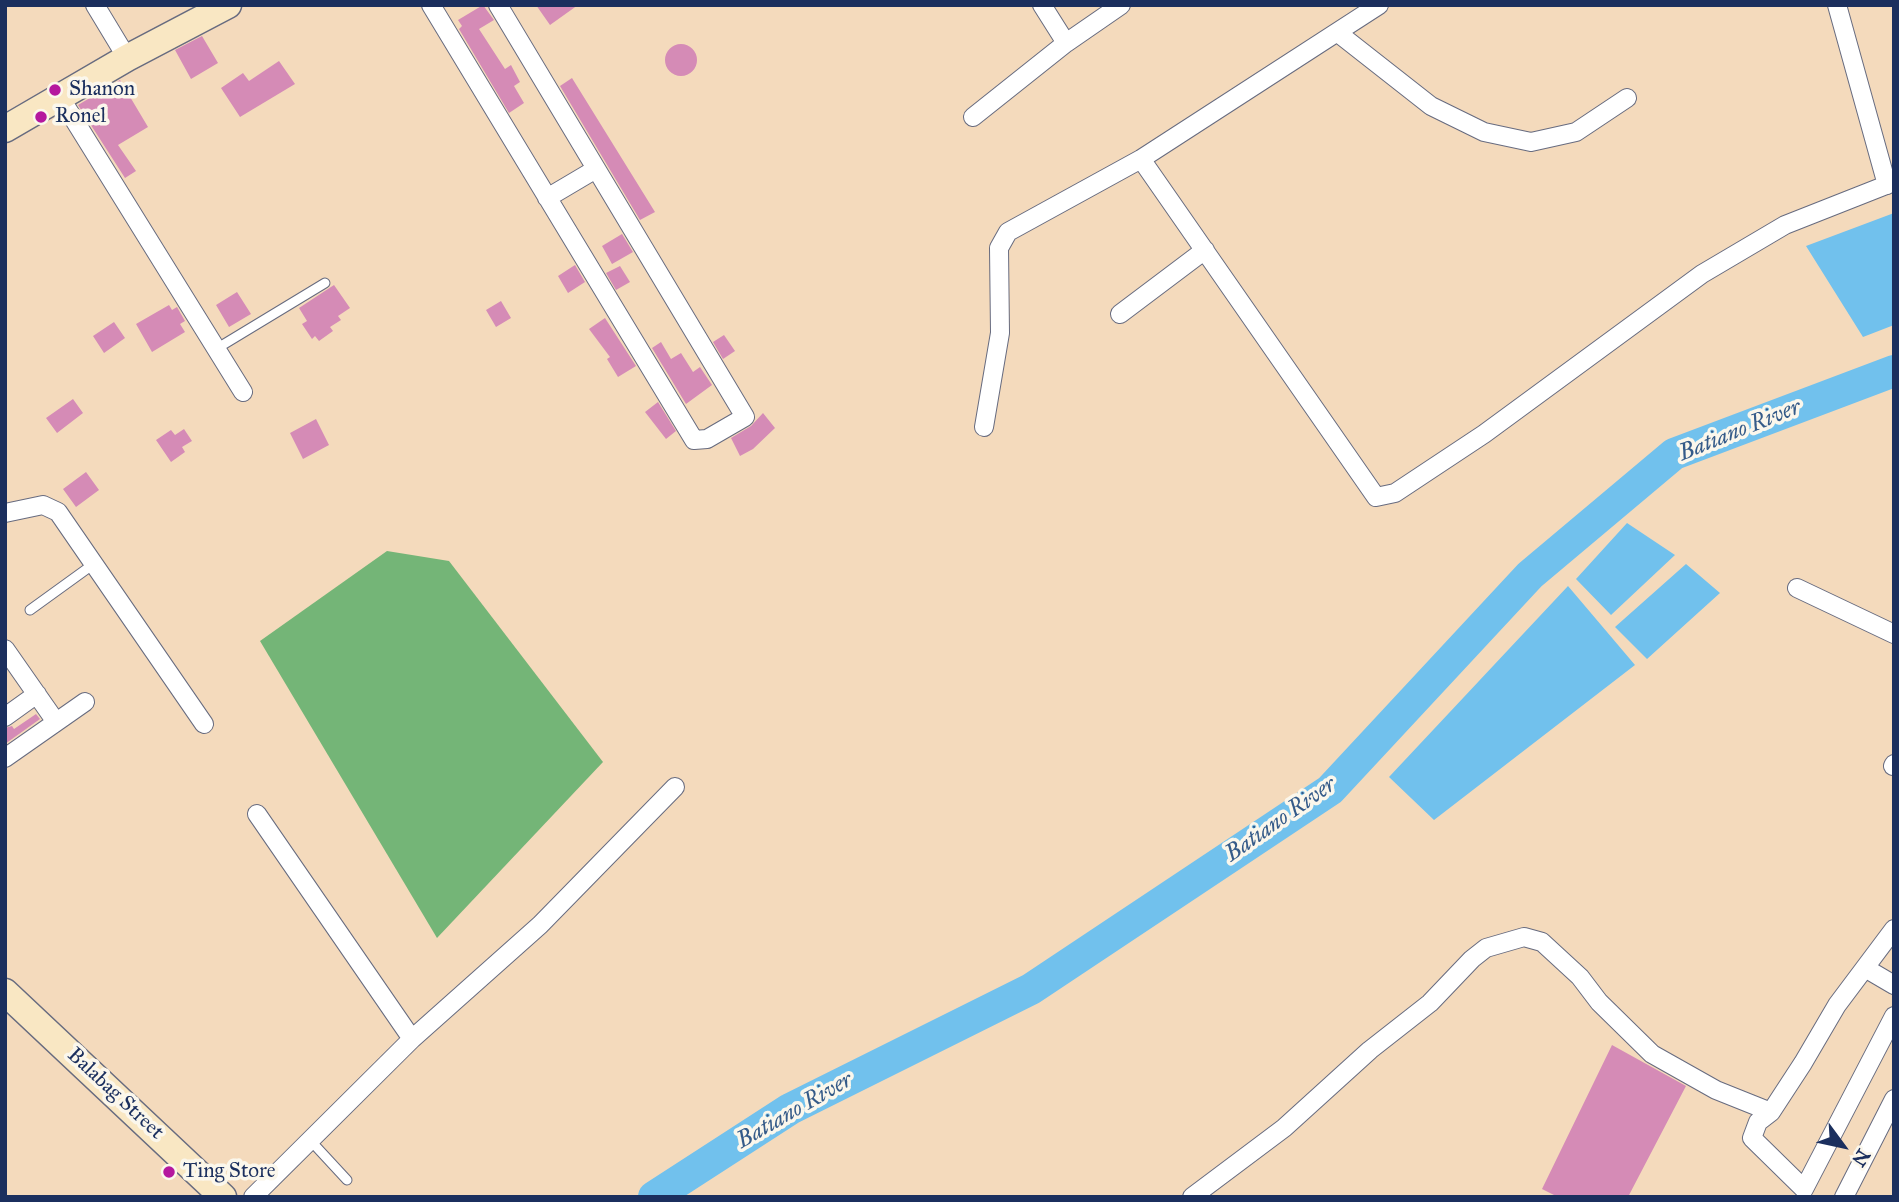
<!DOCTYPE html>
<style>
body{margin:0}
#map{position:relative;width:1899px;height:1202px;overflow:hidden;background:#f4dabc;font-family:"IM FELL Great Primer",serif}
canvas{display:block}
.frame{position:absolute;inset:0;border:7px solid #1b2f5e;pointer-events:none}
.north{position:absolute;left:1808px;top:1111px;width:70px;height:70px;-webkit-text-stroke:5px #fbf7ec;paint-order:stroke;rotate:123deg;font-size:19px;font-weight:700;line-height:28px;text-align:center;color:#1b2f5e}
.north::after{content:'';display:block;margin:auto;width:24px;height:32px;background:#1b2f5e;clip-path:polygon(50% 0,100% 100%,50% 72%,0 100%)}
</style>
<div id="map">
<canvas width="1899" height="1202"></canvas>
<div class="frame"></div>
<div class="north">N</div>
</div>
<script>
const ctx = document.querySelector('canvas').getContext('2d');
ctx.lineJoin = 'round';
function fillPath(path, color) {
  ctx.fillStyle = color;
  ctx.fill(path, 'evenodd');
}
function poly(rows) {
  const path = new Path2D();
  for (const r of rows) {
    if (r.length === 3) {
      path.moveTo(r[0] + r[2], r[1]);
      path.arc(r[0], r[1], r[2], 0, 2 * Math.PI);
      continue;
    }
    path.moveTo(r[0], r[1]);
    for (let i = 2; i < r.length; i += 2) path.lineTo(r[i], r[i + 1]);
  }
  return path;
}
function trace(path, color, width, dash) {
  ctx.strokeStyle = color;
  ctx.lineWidth = width;
  ctx.lineCap = dash ? 'butt' : 'round';
  ctx.setLineDash(dash || []);
  ctx.stroke(path);
}
function write(font, color, halo, rows, align = 'center') {
  ctx.font = font + ' "IM FELL Great Primer",serif';
  ctx.lineWidth = 7;
  ctx.setLineDash([]);
  ctx.textBaseline = 'middle';
  ctx.strokeStyle = halo;
  ctx.fillStyle = color;
  for (const [text, x, y, turn = 0] of rows) {
    ctx.save();
    ctx.translate(x, y);
    ctx.rotate((+turn || 0) * Math.PI / 180);
    ctx.textAlign = isNaN(turn) ? turn : align;
    if (halo) ctx.strokeText(text, 0, 0);
    ctx.fillText(text, 0, 0);
    ctx.restore();
  }
}
fillPath(poly([
 [387,551,449,561,603,762,437,938,260,641]
]), '#74b577');
fillPath(poly([
 [1894,213,1894,325,1863,337,1806,246],
 [1627,523,1675,555,1611,615,1576,579],
 [1686,564,1720,593,1647,659,1615,627],
 [1568,586,1635,665,1434,820,1389,777]
]), '#71c1ed');
trace(poly([
 [654,1197,790,1109,1031,989,1330,790,1530,575,1674,454,1894,371]
]), '#71c1ed', 32);
fillPath(poly([
 [483,5,494,20,479,29,505,69,511,65,520,82,514,86,524,103,509,113,459,29,462,26,458,20],
 [536,5,578,5,550,25],
 [202,36,218,63,191,79,175,50],
 [681,60,16],
 [279,61,295,84,240,117,221,88,243,73,249,81],
 [572,78,655,212,640,220,560,86],
 [120,80,148,127,118,145,136,171,125,178,78,105],
 [622,234,633,252,612,264,602,246],
 [575,265,585,282,568,293,558,276],
 [620,266,630,282,616,290,606,273],
 [334,285,350,308,338,316,341,320,330,327,333,331,319,341,315,336,312,339,302,324,307,321,299,308],
 [237,292,251,314,229,327,216,305],
 [501,301,511,318,496,327,486,310],
 [169,305,172,310,177,307,185,321,180,324,185,332,152,352,136,324],
 [605,318,636,366,618,377,607,359,610,357,589,329],
 [114,322,125,338,104,353,93,336],
 [724,335,735,351,723,359,713,342],
 [661,342,671,359,681,353,693,372,700,367,712,385,686,404,652,348],
 [73,399,83,413,57,433,46,418],
 [658,402,676,431,666,439,645,412],
 [763,413,775,428,753,449,740,456,731,438,751,426],
 [316,419,329,445,303,459,290,433],
 [184,429,192,441,182,447,185,452,171,462,156,440,171,430,175,435],
 [86,472,99,490,76,507,63,489],
 [36,714,40,719,5,744,5,728,12,726,14,729],
 [1612,1045,1686,1086,1628,1197,1558,1197,1542,1189]
]), '#d58bb6');
const lane = poly([
 [216,349,325,283],
 [30,610,95,563],
 [310,1140,347,1180]
]);
const street = poly([
 [95,5,127,58],
 [431,5,694,440,707,439,745,417,498,5],
 [1042,5,1066,43],
 [1837,5,1887,185],
 [1338,33,1431,106,1484,132,1531,142,1576,132,1627,98],
 [60,97,243,392],
 [973,117,1066,43,1121,5],
 [1141,159,1376,497,1395,493,1484,434,1702,274,1785,225,1894,182],
 [547,198,596,169],
 [1120,314,1205,250],
 [984,427,1000,333,999,248,1008,232,1141,159,1379,5],
 [5,513,43,505,58,512,204,724],
 [1797,588,1894,634],
 [5,649,56,722],
 [5,717,37,694],
 [5,758,85,702],
 [1893,766,1894,764],
 [257,814,412,1039],
 [1894,929,1837,1005,1803,1063,1771,1112,1758,1122,1752,1138,1804,1189,1894,1016],
 [1865,968,1894,985],
 [253,1197,412,1039,540,925,675,787],
 [1192,1197,1284,1128,1370,1050,1430,1003,1472,959,1486,948,1524,937,1542,942,1580,977,1599,1002,1652,1054,1716,1090,1771,1112],
 [1844,1197,1894,1099]
]);
const secondary = poly([
 [5,129,127,58,228,5],
 [5,992,223,1197]
]);
trace(lane, '#676b7f', 11);
trace(street, '#676b7f', 20);
trace(secondary, '#676b7f', 29);
trace(lane, '#fff', 9);
trace(street, '#fff', 18);
trace(secondary, '#f9e7c3', 26);
for (const [x, y, r, color] of [
 [55,90,7,"#b5179e"],
 [41,117,7,"#b5179e"],
 [169,1172,7,"#b5179e"]
]) {
  const dot = new Path2D();
  dot.arc(x, y, r, 0, 2 * Math.PI);
  ctx.fillStyle = color;
  ctx.fill(dot);
  trace(dot, '#fbf7ec', 2.5);
}
write('21px', '#1b2f5e', '#fbf7ec', [
 ["Shanon",69,90],
 ["Ronel",55,117],
 ["Ting Store",183,1172]
], 'left');
write('21px', '#1b2f5e', '#fbf7ec', [
 ["Balabag Street",115,1094,43]
]);
write('italic 23px', '#355b89', '#fbf7ec', [
 ["Batiano River",1740,431,-22],
 ["Batiano River",1281,820,-35],
 ["Batiano River",795,1111,-30]
]);
</script>
